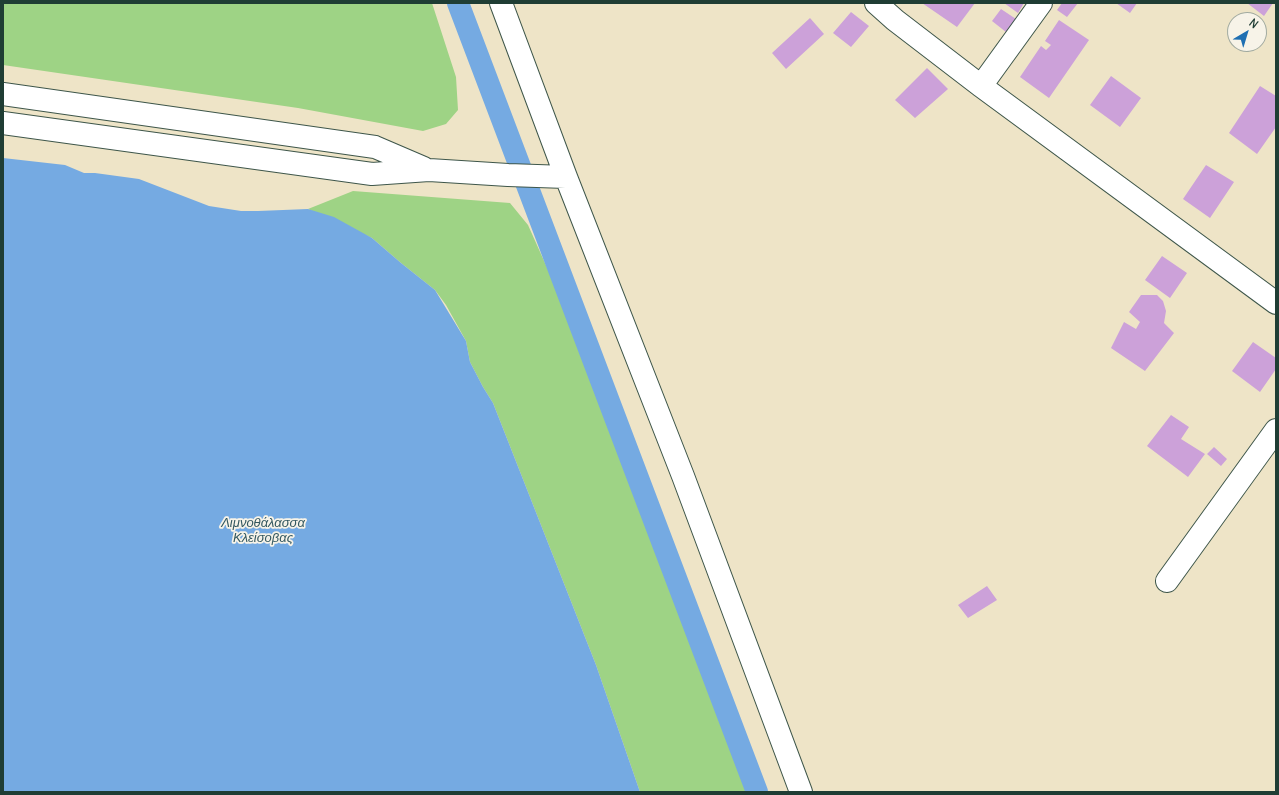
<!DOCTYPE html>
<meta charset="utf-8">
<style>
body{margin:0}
#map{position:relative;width:1279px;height:795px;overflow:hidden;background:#eee4c7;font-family:Delius,sans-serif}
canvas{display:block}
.frame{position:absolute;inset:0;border:4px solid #1f3d34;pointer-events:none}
.north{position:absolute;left:1227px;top:12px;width:40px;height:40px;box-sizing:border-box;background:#f7f3e8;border:1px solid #a1aaa0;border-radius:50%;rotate:38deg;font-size:11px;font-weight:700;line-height:16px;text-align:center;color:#1f3d34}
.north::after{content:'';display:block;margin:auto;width:14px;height:18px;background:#1f6fb2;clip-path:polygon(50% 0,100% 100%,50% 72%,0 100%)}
</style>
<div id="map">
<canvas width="1279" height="795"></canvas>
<div class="frame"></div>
<div class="north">N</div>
</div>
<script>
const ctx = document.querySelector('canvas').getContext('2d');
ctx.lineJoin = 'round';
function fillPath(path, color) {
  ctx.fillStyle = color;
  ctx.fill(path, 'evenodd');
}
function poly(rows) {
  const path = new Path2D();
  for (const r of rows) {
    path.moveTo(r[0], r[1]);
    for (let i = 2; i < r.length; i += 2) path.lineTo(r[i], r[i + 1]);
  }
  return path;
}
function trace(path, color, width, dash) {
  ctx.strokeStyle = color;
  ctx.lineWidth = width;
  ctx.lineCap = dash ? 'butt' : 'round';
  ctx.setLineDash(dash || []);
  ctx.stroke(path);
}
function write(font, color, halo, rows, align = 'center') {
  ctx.font = font + ' Delius,sans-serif';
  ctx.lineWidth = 3.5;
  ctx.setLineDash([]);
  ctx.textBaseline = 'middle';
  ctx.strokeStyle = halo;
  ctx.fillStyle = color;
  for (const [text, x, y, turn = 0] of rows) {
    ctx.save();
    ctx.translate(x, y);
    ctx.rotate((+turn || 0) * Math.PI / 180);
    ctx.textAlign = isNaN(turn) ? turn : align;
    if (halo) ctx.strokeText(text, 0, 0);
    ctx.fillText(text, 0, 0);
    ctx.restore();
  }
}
fillPath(poly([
 [3,3,432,3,456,77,458,110,446,124,423,131,298,108,3,65],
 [353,191,510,203,528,225,566,310,747,792,640,792,596,665,493,403,483,387,470,362,466,341,446,305,435,290,401,263,372,238,308,209]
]), '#9ed385');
fillPath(poly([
 [3,158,65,165,84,173,95,173,139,179,209,206,241,211,258,211,308,209,334,217,372,238,401,263,435,290,466,341,470,362,483,387,493,403,596,665,640,792,3,792]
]), '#75aae2');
trace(poly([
 [458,3,757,792]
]), '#75aae2', 22);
fillPath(poly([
 [922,3,975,3,957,27],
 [1004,3,1024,3,1018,13],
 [1062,3,1078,3,1067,17,1057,10],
 [1116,3,1137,3,1130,13],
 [1247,3,1273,3,1264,16],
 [1001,9,1016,19,1006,32,992,21],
 [851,12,869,26,851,47,833,33],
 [810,18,824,34,786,69,772,53],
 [1059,20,1089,40,1049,98,1020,77,1041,46,1046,50,1051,45,1045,41],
 [927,68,948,89,915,118,895,100],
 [1111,76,1141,98,1120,127,1090,105],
 [1260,86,1276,96,1276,127,1257,154,1229,133],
 [1206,165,1234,182,1210,218,1183,199],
 [1162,256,1187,273,1170,298,1145,280],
 [1141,295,1157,295,1163,301,1166,311,1164,323,1174,333,1145,371,1111,348,1124,322,1136,329,1140,322,1129,312],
 [1253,342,1276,358,1276,369,1260,392,1232,371],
 [1171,415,1189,427,1181,439,1205,454,1188,477,1147,446],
 [1214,447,1227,459,1221,466,1207,454],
 [987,586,997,600,968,618,958,605]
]), '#cca1d9');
const minor = poly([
 [501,3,566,177,683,476,801,792],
 [876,3,895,20,981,86,1276,303],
 [981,86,1041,3],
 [3,94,375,147,424,168],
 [3,123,372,174,429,170,508,175,566,177],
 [1167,581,1276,430]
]);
trace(minor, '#3e564a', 24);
trace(minor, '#fff', 22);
write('italic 13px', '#345860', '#f7f3e8', [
 ["Λιμνοθάλασσα",263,523],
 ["Κλείσοβας",263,538]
]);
</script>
